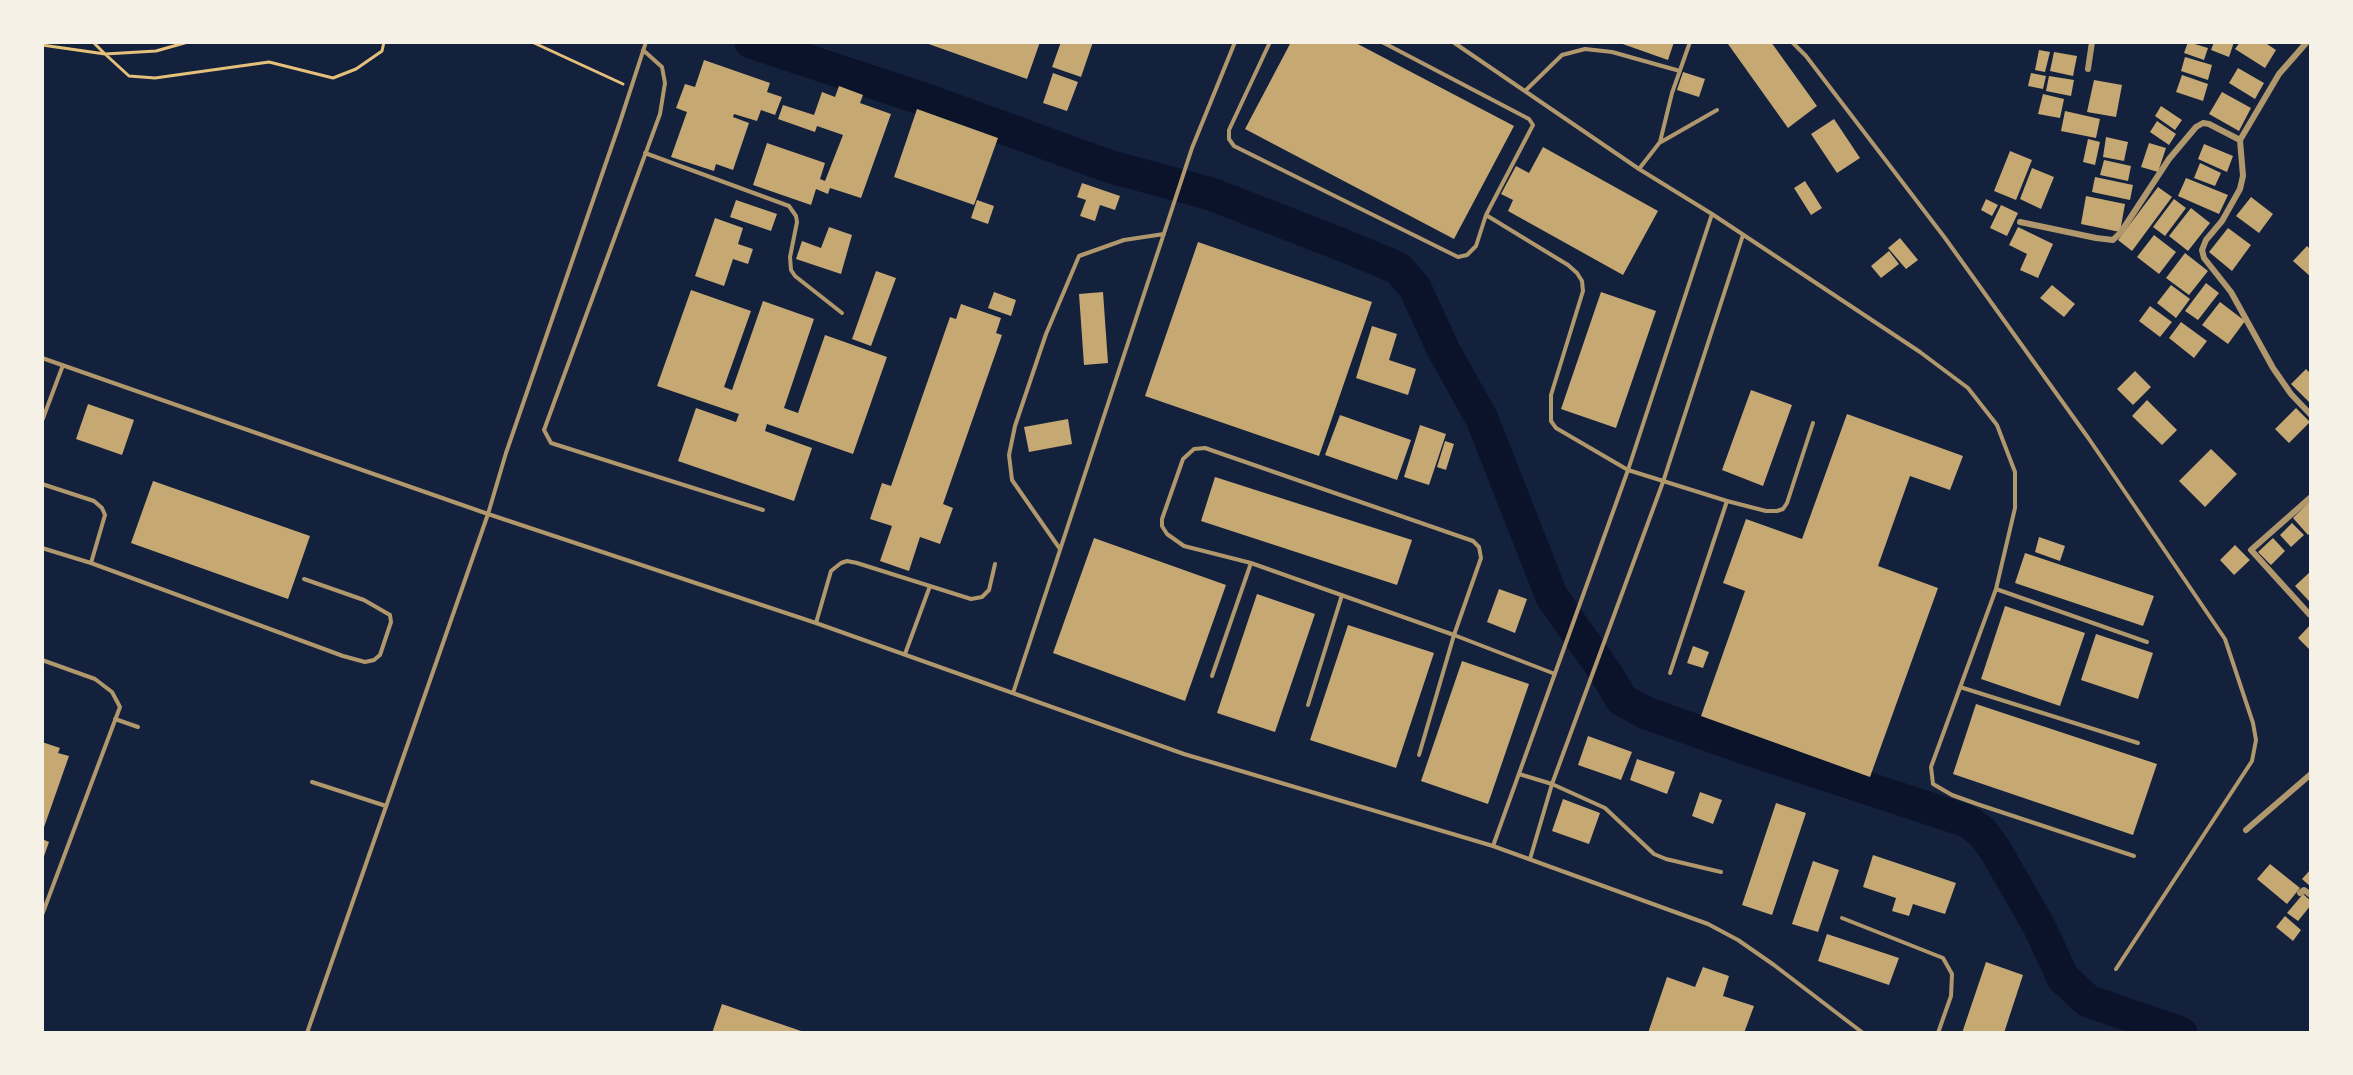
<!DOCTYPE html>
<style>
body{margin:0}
#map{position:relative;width:2353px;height:1075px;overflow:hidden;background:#14213d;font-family:"Fira Sans Condensed",sans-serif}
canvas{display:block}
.frame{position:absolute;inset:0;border:44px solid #f6f1e7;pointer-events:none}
</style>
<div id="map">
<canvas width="2353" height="1075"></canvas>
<div class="frame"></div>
</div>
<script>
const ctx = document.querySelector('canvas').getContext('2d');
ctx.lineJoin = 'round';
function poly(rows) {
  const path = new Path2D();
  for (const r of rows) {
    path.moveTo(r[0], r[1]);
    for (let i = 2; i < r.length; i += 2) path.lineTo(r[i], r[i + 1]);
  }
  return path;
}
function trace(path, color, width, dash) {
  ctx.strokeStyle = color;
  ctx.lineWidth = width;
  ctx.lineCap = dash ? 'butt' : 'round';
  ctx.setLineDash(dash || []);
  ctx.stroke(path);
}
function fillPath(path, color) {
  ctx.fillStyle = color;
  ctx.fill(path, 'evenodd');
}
trace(poly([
 [751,42,935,103,1108,166,1211,194,1340,244,1398,268,1415,288,1444,351,1482,419,1552,597,1606,673,1622,700,1646,713,1748,749,1967,821,1982,832,1994,848,2039,926,2063,978,2088,1001,2181,1033]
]), '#0b132b', 33);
fillPath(poly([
 [923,42,1040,42,1027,79],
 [1061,42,1093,42,1081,77,1052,67],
 [1291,42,1354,42,1514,126,1454,239,1245,129],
 [1617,42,1674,42,1668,60],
 [1731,42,1771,42,1817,106,1788,128,1728,44],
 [2188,42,2208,48,2204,60,2184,53],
 [2214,42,2234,42,2229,57,2211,50],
 [2240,42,2264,42,2276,50,2265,68,2235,49],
 [2039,50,2050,52,2045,72,2035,70],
 [2054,52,2077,56,2073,76,2050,71],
 [2185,57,2212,65,2208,80,2181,71],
 [704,60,770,83,767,92,782,97,775,115,761,110,757,121,734,114,733,117,749,123,733,170,716,164,714,171,671,157,687,112,676,108,685,84,695,87],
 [2238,68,2264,83,2255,99,2229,83],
 [1683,72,1705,79,1699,97,1677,90],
 [1053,73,1078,82,1067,111,1043,103],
 [2031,73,2046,76,2043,89,2028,86],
 [2182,75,2208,84,2203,101,2176,92],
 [2049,76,2074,80,2071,96,2046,91],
 [2094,80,2122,85,2116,117,2087,112],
 [839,86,863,95,860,103,891,114,861,198,830,188,828,194,816,189,811,205,753,185,767,143,825,163,820,179,825,181,843,135,817,126,815,132,778,119,783,105,814,115,822,92,835,97],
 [2222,92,2251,108,2239,131,2209,114],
 [2043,94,2064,99,2060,118,2038,114],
 [2161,106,2182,120,2175,130,2155,116],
 [917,109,998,138,974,205,894,177],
 [2065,111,2100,119,2096,138,2061,131],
 [1834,119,1860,158,1837,173,1811,134],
 [2157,121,2176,134,2169,145,2150,132],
 [2106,137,2128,142,2124,161,2103,157],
 [2088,139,2100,142,2095,165,2083,162],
 [2149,143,2166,148,2158,172,2141,167],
 [2204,144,2233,156,2227,172,2198,159],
 [1543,147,1658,211,1623,275,1508,211,1513,200,1501,194,1516,166,1529,173],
 [2010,151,2032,160,2016,200,1994,191],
 [2104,160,2131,166,2128,181,2100,175],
 [2200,163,2221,173,2215,186,2194,178],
 [2032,168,2054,177,2041,209,2020,199],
 [2095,177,2133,185,2130,200,2092,192],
 [2186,178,2228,195,2219,214,2178,196],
 [1805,181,1822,208,1811,215,1794,188],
 [1082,183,1120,196,1115,210,1100,205,1095,221,1080,216,1086,200,1077,197],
 [2158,187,2172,197,2132,251,2118,240],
 [2086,196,2125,204,2120,232,2081,224],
 [2251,197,2273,214,2259,233,2236,216],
 [1986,199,1998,205,1992,216,1981,210],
 [2174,199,2186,208,2165,236,2153,227],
 [736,200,777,214,771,231,730,217],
 [977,200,994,206,988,224,971,218],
 [2001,205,2018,213,2007,236,1990,228],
 [2191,208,2210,223,2188,251,2169,236],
 [715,218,743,228,738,244,753,249,748,264,733,259,724,286,695,276],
 [829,227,852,235,841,274,796,259,802,241,821,248],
 [2018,227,2053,244,2038,278,2020,270,2027,254,2009,245],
 [2228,228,2251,245,2232,271,2209,252],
 [2154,235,2176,252,2159,274,2137,257],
 [1900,238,1918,260,1906,269,1888,248],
 [1198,242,1372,302,1319,456,1145,396],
 [2307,246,2311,250,2311,277,2293,261],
 [1889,251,1899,264,1881,278,1871,266],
 [2185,253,2208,271,2189,295,2166,278],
 [876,271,896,278,871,346,852,339],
 [2206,283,2219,293,2198,320,2185,311],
 [2052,285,2075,304,2064,317,2040,298],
 [2171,285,2190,299,2176,318,2157,303],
 [691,290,751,311,724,387,732,390,763,301,814,319,784,408,798,413,825,335,887,357,853,454,767,424,765,431,812,448,794,501,678,461,696,408,736,422,739,414,657,386],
 [994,292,1016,300,1011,316,988,308],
 [1103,292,1108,363,1084,365,1079,294],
 [1601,292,1656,311,1616,428,1561,409],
 [2220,302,2245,321,2228,344,2202,325],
 [961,304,1001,318,996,333,1002,335,943,504,953,508,940,544,920,537,909,571,880,561,892,526,870,519,882,483,891,486,950,317,956,319],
 [2150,306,2172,322,2160,337,2139,321],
 [2181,322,2207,341,2194,358,2169,338],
 [1372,326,1397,334,1389,360,1416,369,1408,395,1356,378],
 [2306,369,2311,374,2311,404,2291,384],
 [2135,371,2151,387,2133,405,2117,389],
 [1751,390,1792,405,1763,486,1722,470],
 [2147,400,2177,430,2162,445,2132,416],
 [88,404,134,420,122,455,76,439],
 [2296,408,2310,422,2289,443,2275,429],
 [1847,414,1963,456,1950,490,1910,476,1878,566,1938,588,1870,777,1701,716,1745,591,1723,583,1746,519,1802,539],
 [1340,415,1411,440,1397,480,1325,455],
 [1068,419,1072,444,1029,452,1024,427],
 [1420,425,1446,434,1429,485,1404,477],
 [1445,441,1454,444,1446,470,1437,467],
 [2211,449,2237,474,2205,507,2179,481],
 [1215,477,1412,540,1397,585,1201,521],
 [153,481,310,536,288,599,131,543],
 [2311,500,2311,532,2308,535,2293,518],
 [2292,523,2304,535,2291,547,2280,535],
 [2039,537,2065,546,2060,561,2035,552],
 [1094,538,1226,585,1185,701,1053,653],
 [2273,538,2285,551,2271,565,2258,552],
 [2235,545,2250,560,2234,575,2220,560],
 [2025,553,2154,596,2143,626,2015,583],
 [2311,571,2311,600,2309,601,2295,586],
 [1499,589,1527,599,1515,633,1487,622],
 [1257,594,1315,614,1275,732,1217,713],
 [2005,606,2085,633,2060,706,1981,679],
 [2311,624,2311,647,2309,649,2298,638],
 [1348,625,1434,653,1396,768,1310,740],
 [2096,634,2153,653,2138,699,2081,680],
 [1693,646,1709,652,1703,668,1687,663],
 [1462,661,1529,684,1488,804,1421,781],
 [1976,704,2157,764,2133,835,1953,774],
 [1588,736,1632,752,1621,780,1578,765],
 [42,742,60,748,58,753,69,756,42,833],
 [1637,759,1675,772,1667,794,1630,780],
 [1700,792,1722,800,1713,824,1692,816],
 [1563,799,1600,813,1589,844,1552,831],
 [1776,803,1806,813,1772,915,1742,905],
 [42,839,49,842,42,862],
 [1873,855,1956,883,1945,914,1913,904,1909,916,1892,911,1896,898,1863,887],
 [1813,861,1839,870,1818,932,1792,924],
 [2270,864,2300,888,2287,904,2257,879],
 [2311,869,2311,887,2302,879],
 [2303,894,2311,901,2311,905,2298,921,2287,913],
 [2285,916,2301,930,2293,941,2276,927],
 [1827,934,1899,958,1889,985,1818,961],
 [1986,962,2023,975,2004,1033,1962,1033],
 [1703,967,1729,976,1723,996,1754,1006,1744,1033,1648,1033,1667,977,1695,987],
 [722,1004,807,1033,712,1033]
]), '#c6a872');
trace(poly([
 [93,42,105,54,156,51,188,42],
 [532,42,623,84],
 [42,45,105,54,129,76,155,78,269,62,333,78,356,69,382,51,384,42]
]), '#e5c07b', 3);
trace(poly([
 [1270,42,1229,130,1229,139,1234,146,1458,257,1467,255,1476,246,1486,215],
 [1382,42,1529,119,1533,125,1486,215,1568,265,1577,273,1582,281,1583,291,1551,395,1551,421,1556,428,1628,470,1727,501,1670,673],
 [1453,42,1639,169,1712,214,1920,352,1968,388,1997,425,2015,472,2015,508,1996,589,1931,767,1933,784,1952,795,1977,804,2134,856],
 [1792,42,1806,56,1945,238,2089,439,2225,639,2253,723,2256,740,2252,761,2116,969],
 [643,50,662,67,665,83,660,114,544,430,551,443,763,510],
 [1525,91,1562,55,1585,49,1612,52,1680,71],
 [1661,142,1717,110],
 [645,153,789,206,796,216,797,222,790,257,791,270,795,276,842,313],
 [1639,169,1660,142,1672,93,1690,42],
 [42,358,488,514,816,623,1184,754,1493,846,1708,924,1738,940,1774,965,1863,1033],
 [42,421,63,365],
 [42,484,94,501,102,508,105,515,91,563],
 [1727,501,1766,511,1777,511,1783,509,1787,503,1813,423],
 [42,548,91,563,343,656,365,662,374,660,380,655,391,622,390,615,364,600,304,579],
 [1060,549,1012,480,1009,455,1015,426,1046,334,1079,256,1124,240,1164,234],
 [1251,563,1454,635,1555,674],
 [1996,589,2147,642],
 [816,623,831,571,841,563,847,561,857,563,971,599,982,597,989,590,995,564],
 [905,654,930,586],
 [42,660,95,679,112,692,120,707,42,915],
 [1212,676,1251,563,1184,546,1167,534,1162,526,1162,519,1183,459,1194,449,1205,448,1473,541,1479,547,1481,558,1454,635,1419,755],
 [1960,687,2138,743],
 [1013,693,1192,148,1235,42],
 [1308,705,1342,595],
 [115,719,138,727],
 [1519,774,1552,784,1605,808,1654,854,1666,859,1721,872],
 [312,782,386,806],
 [1493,846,1628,470,1712,214],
 [1530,859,1552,784,1663,482,1743,235],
 [1842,918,1943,958,1952,974,1951,996,1938,1033],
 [307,1033,488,514,506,453,619,125,646,42]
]), '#b1986c', 4);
trace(poly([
 [2307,42,2279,74,2240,140,2243,176,2240,189,2222,221,2206,240,2202,250,2204,258,2231,292,2273,368,2291,394,2311,415],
 [2088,69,2092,42],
 [2020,222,2096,238,2113,240,2121,232,2169,159,2196,127,2203,123,2209,124,2240,140],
 [2311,497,2251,550,2310,615,2311,614],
 [2246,830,2311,774],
 [2300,893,2304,890,2311,895]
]), '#b1986c', 6);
</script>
